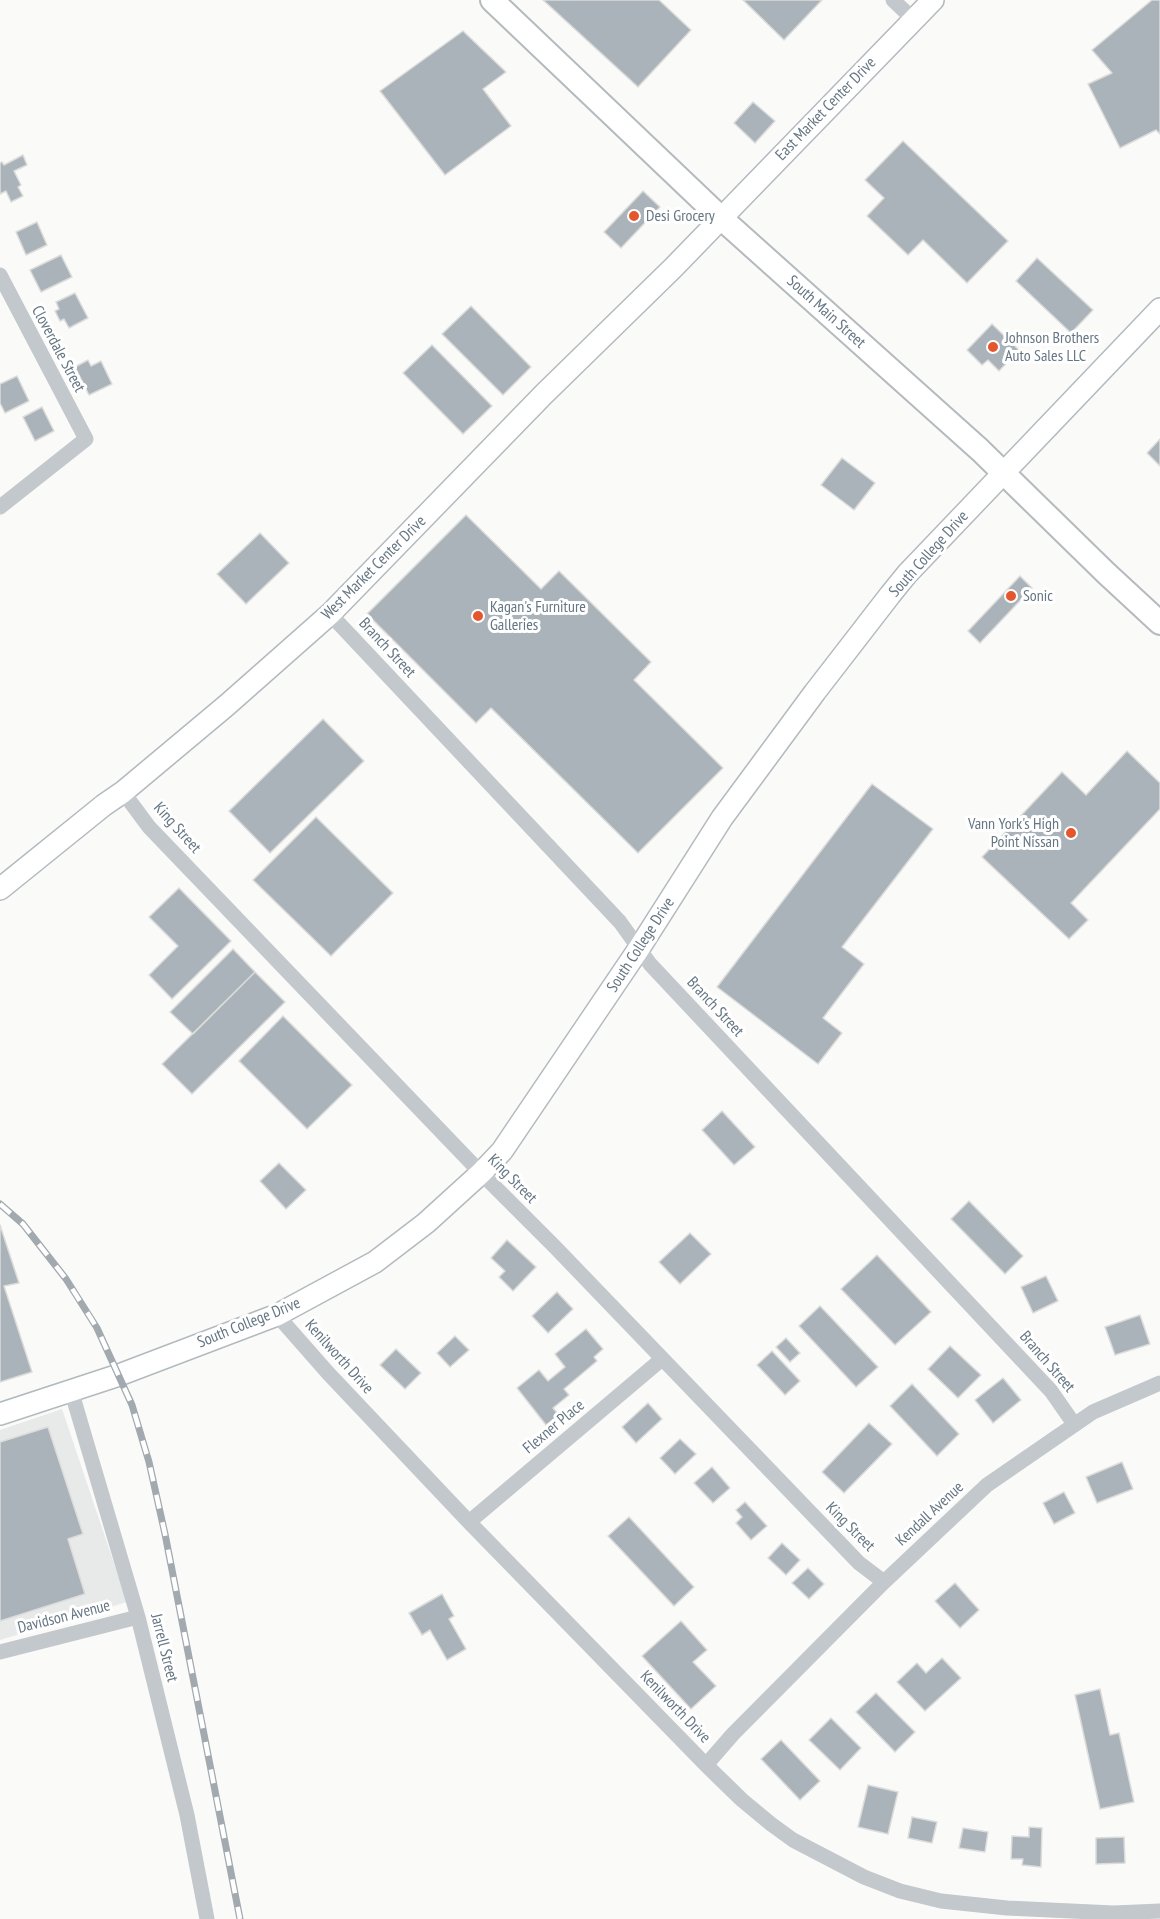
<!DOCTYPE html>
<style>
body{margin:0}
canvas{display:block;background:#fafaf8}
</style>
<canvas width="1160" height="1919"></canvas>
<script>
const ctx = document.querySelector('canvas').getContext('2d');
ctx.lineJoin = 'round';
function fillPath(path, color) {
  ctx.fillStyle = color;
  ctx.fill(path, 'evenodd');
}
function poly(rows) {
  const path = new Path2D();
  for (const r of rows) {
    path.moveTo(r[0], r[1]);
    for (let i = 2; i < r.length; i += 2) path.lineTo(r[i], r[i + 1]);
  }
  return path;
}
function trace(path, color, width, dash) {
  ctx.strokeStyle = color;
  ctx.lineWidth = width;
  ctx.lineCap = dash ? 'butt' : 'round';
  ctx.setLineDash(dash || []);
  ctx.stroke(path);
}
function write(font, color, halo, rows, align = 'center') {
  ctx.font = font + ' "PT Sans Narrow",sans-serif';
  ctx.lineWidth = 6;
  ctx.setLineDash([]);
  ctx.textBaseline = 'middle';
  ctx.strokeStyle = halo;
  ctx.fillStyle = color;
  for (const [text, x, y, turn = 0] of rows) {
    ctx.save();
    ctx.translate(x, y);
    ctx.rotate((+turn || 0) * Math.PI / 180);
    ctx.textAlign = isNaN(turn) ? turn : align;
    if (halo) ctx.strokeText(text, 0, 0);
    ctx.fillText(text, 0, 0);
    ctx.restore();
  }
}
fillPath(poly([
 [62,1409,127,1602,0,1640,0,1430]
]), '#e8e9e9');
const building = poly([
 [543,0,659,0,691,30,638,87,543,0],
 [743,0,822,0,784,40,743,0],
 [1152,0,1160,0,1160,134,1156,130,1120,148,1088,84,1112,73,1092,50,1152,0],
 [463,31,506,72,483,89,511,126,445,175,380,91,463,31],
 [753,102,775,121,755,143,734,123,753,102],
 [903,141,1008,241,967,283,923,240,908,255,867,216,884,198,865,180,903,141],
 [23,155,27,165,14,171,21,185,18,187,23,196,11,202,6,191,0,194,0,163,2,162,4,165,23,155],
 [643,191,660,207,621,248,604,232,643,191],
 [37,222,47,245,26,255,16,232,37,222],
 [61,255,72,277,41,292,30,270,61,255],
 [1037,258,1093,310,1071,333,1016,281,1037,258],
 [75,293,88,318,69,328,64,319,60,321,55,311,59,309,56,302,75,293],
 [471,306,531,367,503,395,442,334,471,306],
 [992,324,1019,350,999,371,988,360,982,365,967,350,992,324],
 [432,345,492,406,463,434,403,373,432,345],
 [88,360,91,366,101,361,112,384,89,395,75,367,88,360],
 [17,376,29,401,5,413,0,403,0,384,17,376],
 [42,407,54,431,35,441,23,417,42,407],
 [1160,439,1160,466,1147,453,1160,439],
 [842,458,875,483,854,510,821,485,842,458],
 [466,515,541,589,559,571,651,662,634,680,723,768,638,853,491,708,476,723,367,614,466,515],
 [260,533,289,563,246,604,217,574,260,533],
 [1020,576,1032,588,980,643,968,631,1020,576],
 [323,719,364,761,270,853,229,811,323,719],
 [1127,751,1160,783,1160,809,1071,903,1088,920,1069,939,982,857,1062,772,1086,795,1127,751],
 [872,784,933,829,842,947,864,964,823,1018,842,1033,818,1064,717,987,872,784],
 [316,817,393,893,331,956,253,880,316,817],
 [179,888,231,941,172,999,149,975,178,946,149,917,179,888],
 [233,949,255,972,193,1034,170,1012,233,949],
 [255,972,285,1002,192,1094,162,1064,255,972],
 [283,1016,352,1085,307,1129,239,1061,283,1016],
 [722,1111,755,1147,734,1165,702,1130,722,1111],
 [279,1163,306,1190,286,1209,260,1181,279,1163],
 [969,1201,1023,1256,1005,1274,951,1219,969,1201],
 [0,1225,19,1283,4,1286,32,1372,0,1382,0,1225],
 [690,1233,711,1254,680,1284,659,1262,690,1233],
 [507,1240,536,1267,513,1291,499,1277,505,1271,491,1258,507,1240],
 [877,1255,931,1312,895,1345,841,1289,877,1255],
 [1046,1276,1058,1301,1033,1313,1021,1287,1046,1276],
 [557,1292,573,1309,548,1333,532,1316,557,1292],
 [820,1306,878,1367,856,1387,799,1326,820,1306],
 [1140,1315,1150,1344,1115,1355,1105,1327,1140,1315],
 [586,1329,603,1349,594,1357,597,1361,564,1389,569,1395,553,1408,559,1415,546,1425,517,1388,539,1370,548,1381,565,1367,555,1354,586,1329],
 [455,1336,469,1350,450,1367,437,1353,455,1336],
 [786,1338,800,1353,790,1362,776,1347,786,1338],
 [950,1346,981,1375,958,1398,928,1369,950,1346],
 [396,1349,421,1373,405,1389,380,1365,396,1349],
 [772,1351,800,1381,785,1395,757,1365,772,1351],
 [1003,1378,1021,1400,993,1423,975,1400,1003,1378],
 [912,1384,959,1434,937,1456,890,1406,912,1384],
 [648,1403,662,1419,636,1443,622,1427,648,1403],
 [869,1423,892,1444,844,1493,822,1472,869,1423],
 [48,1427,83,1534,68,1539,85,1594,0,1621,0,1442,48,1427],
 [680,1439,696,1454,675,1474,660,1458,680,1439],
 [1122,1462,1133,1489,1097,1503,1086,1477,1122,1462],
 [712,1467,730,1488,713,1503,694,1483,712,1467],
 [1064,1492,1075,1513,1054,1524,1043,1503,1064,1492],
 [745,1502,767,1526,751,1540,736,1523,742,1517,736,1510,745,1502],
 [629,1517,694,1587,674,1606,608,1536,629,1517],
 [782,1543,800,1560,786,1575,768,1558,782,1543],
 [808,1568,824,1584,809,1599,792,1583,808,1568],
 [955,1583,979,1610,960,1628,935,1601,955,1583],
 [442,1594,454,1616,449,1619,466,1649,447,1660,430,1630,422,1635,409,1613,442,1594],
 [681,1621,707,1650,693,1662,716,1686,691,1709,642,1656,681,1621],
 [942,1658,961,1678,925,1711,897,1682,917,1663,926,1673,942,1658],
 [1100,1689,1110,1735,1119,1733,1134,1802,1100,1809,1075,1695,1100,1689],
 [876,1693,915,1732,895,1752,856,1712,876,1693],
 [831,1718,861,1748,840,1770,809,1740,831,1718],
 [781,1740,820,1781,800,1800,761,1759,781,1740],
 [868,1785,898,1792,888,1834,858,1827,868,1785],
 [912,1817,937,1822,932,1843,908,1838,912,1817],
 [1029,1827,1042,1828,1041,1867,1022,1865,1023,1859,1011,1859,1012,1836,1029,1837,1029,1827],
 [963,1828,988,1832,985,1852,959,1848,963,1828],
 [1124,1837,1125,1863,1096,1864,1096,1838,1124,1837]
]);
fillPath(building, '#aab3b9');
trace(building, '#dcdcda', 1.5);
const secondary = poly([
 [0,889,104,805,123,792,227,705,330,614,544,394,673,268,933,0],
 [0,1414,119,1375,277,1315,375,1262,426,1223,481,1173,502,1151,638,950,722,818,815,692,890,595,907,574,1160,309]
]);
const primary = poly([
 [492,0,721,218,980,450,1106,573,1160,623]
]);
trace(secondary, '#b3babf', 24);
trace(primary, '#b5babe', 26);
trace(poly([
 [893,0,913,19],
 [0,275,86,439,0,507],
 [330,614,620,922,650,964,1051,1391,1074,1424],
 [123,792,149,827,481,1173,555,1247,859,1563,884,1582],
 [277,1315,328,1373,469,1522,706,1765,742,1800,771,1824,793,1840,864,1877,900,1891,941,1901,1007,1908,1114,1913,1160,1911],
 [71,1390,138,1617,187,1815,207,1919],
 [469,1522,662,1359],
 [0,1652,138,1617],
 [706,1765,733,1734,884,1582,987,1485,1093,1412,1160,1383]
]), '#c3c8cc', 15);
trace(secondary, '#fff', 21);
trace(primary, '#fff', 22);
const rail = poly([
 [0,1204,23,1224,66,1279,97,1328,132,1405,149,1462,165,1534,240,1919]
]);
trace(rail, '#a2aab0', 7);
trace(rail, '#fff', 4.5, [14]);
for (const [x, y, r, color] of [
 [634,216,6,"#e4572e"],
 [993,347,6,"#e4572e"],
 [1011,596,6,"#e4572e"],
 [478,616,6,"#e4572e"],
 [1071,833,6,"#e4572e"]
]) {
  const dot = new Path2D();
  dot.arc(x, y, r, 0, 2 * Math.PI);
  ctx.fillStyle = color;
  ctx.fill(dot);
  trace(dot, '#fff', 2);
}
write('16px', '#657683', '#fff', [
 ["East Market Center Drive",826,109,-46],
 ["South Main Street",826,312,42],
 ["Cloverdale Street",58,349,62],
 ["South College Drive",929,554,-48],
 ["West Market Center Drive",374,568,-45],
 ["Branch Street",387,648,47],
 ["King Street",177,828,48],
 ["South College Drive",641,945,-57],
 ["Branch Street",715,1007,47],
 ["King Street",512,1179,45],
 ["South College Drive",249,1323,-22],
 ["Kenilworth Drive",339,1357,48],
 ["Branch Street",1047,1362,49],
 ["Flexner Place",554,1427,-40],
 ["Kendall Avenue",930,1514,-43],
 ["King Street",850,1527,45],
 ["Davidson Avenue",64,1617,-14],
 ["Jarrell Street",164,1648,76],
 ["Kenilworth Drive",675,1707,46]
]);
write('16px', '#657683', '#fff', [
 ["Desi Grocery",646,216],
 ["Johnson Brothers",1005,338],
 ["Auto Sales LLC",1005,356],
 ["Sonic",1023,596],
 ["Kagan's Furniture",490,607],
 ["Galleries",490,625],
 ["Vann York's High",1059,824,"right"],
 ["Point Nissan",1059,842,"right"]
], 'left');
</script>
